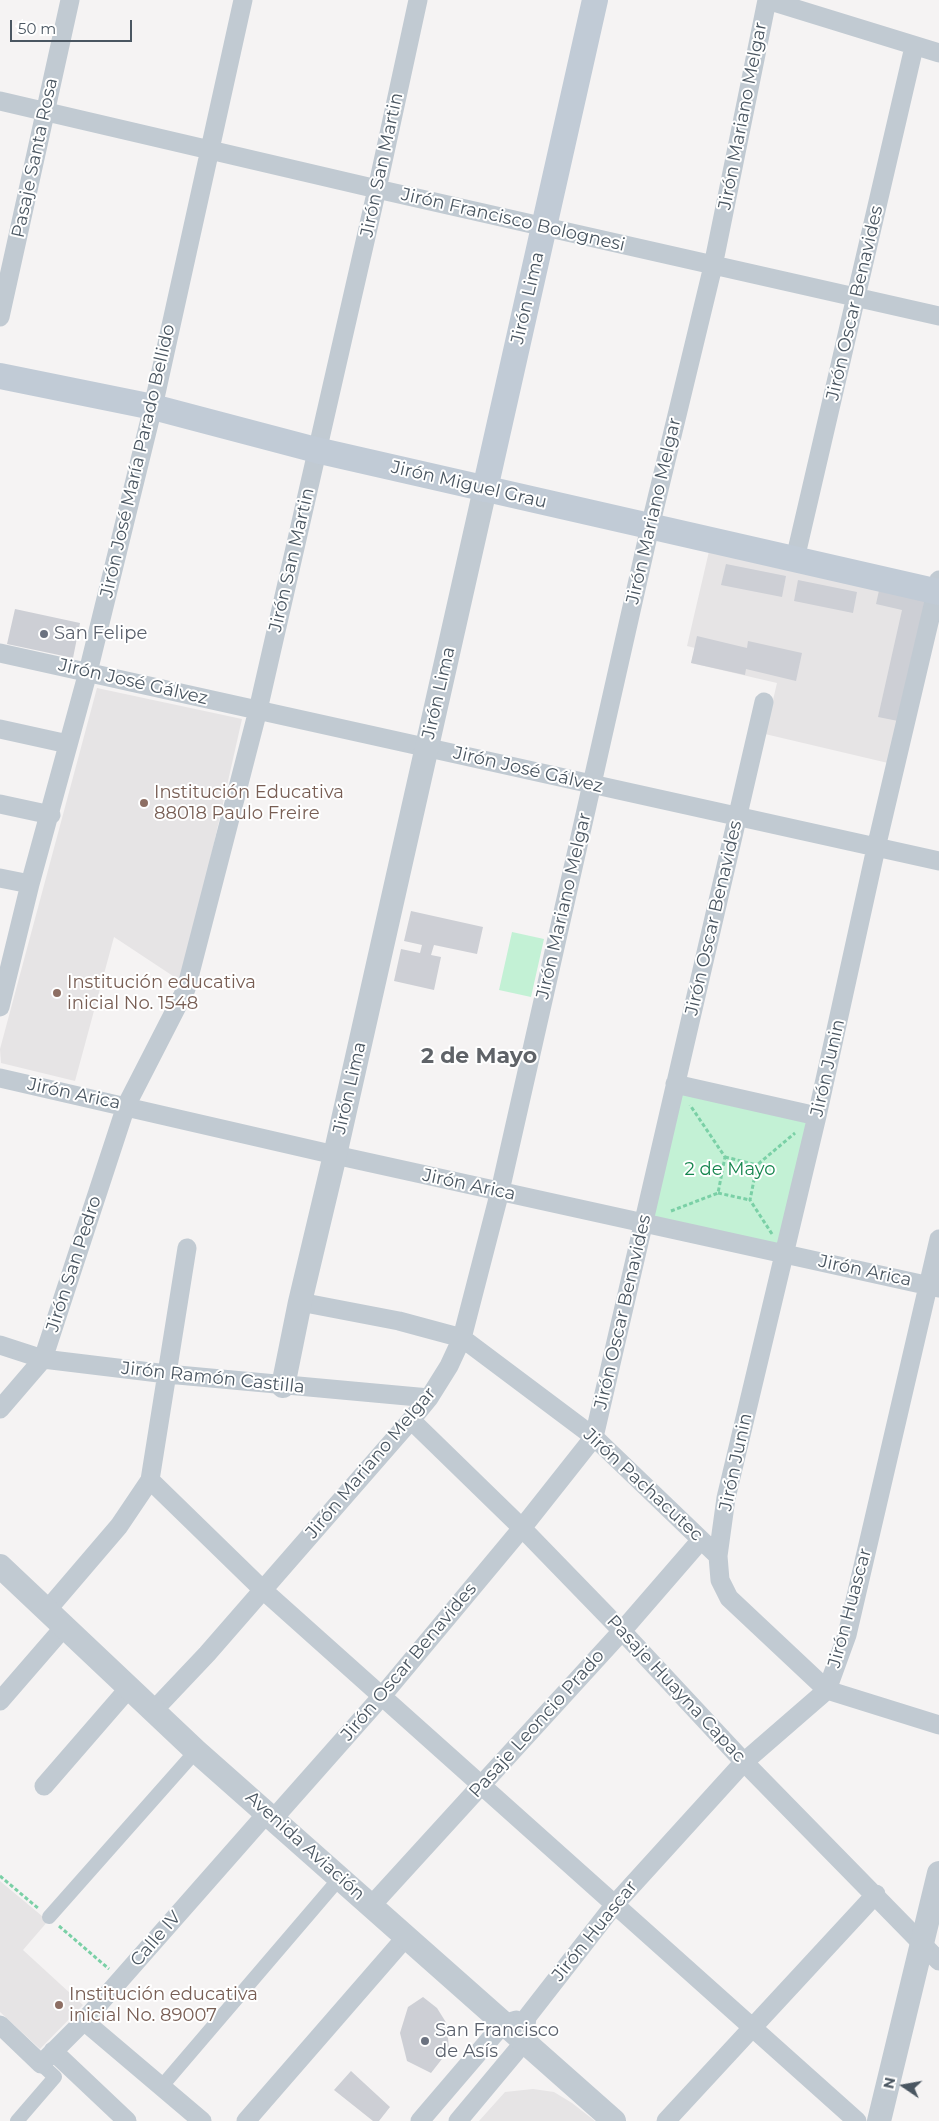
<!DOCTYPE html>
<meta charset="utf-8">
<style>
body{margin:0}
#map{position:relative;width:939px;height:2121px;overflow:hidden;background:#f5f3f3;font-family:Montserrat,sans-serif}
canvas{display:block}
.north{position:absolute;left:879px;top:2061px;width:50px;height:50px;-webkit-text-stroke:4px #fff;paint-order:stroke;rotate:282deg;font-size:14px;font-weight:700;line-height:20px;text-align:center;color:#4a5661}
.north::after{content:'';display:block;margin:auto;width:18px;height:22px;background:#4a5661;clip-path:polygon(50% 0,100% 100%,50% 72%,0 100%)}
.scale{position:absolute;left:10px;top:20px;width:122px;height:22px;box-sizing:border-box;border:2px solid #4a5661;border-top:0;padding-left:6px;font-size:15px;line-height:18px;white-space:nowrap;color:#4a5661;-webkit-text-stroke:4px #fff;paint-order:stroke}
</style>
<div id="map">
<canvas width="939" height="2121"></canvas>
<div class="north">N</div>
<div class="scale">50 m</div>
</div>
<script>
const ctx = document.querySelector('canvas').getContext('2d');
ctx.lineJoin = 'round';
function fillPath(path, color) {
  ctx.fillStyle = color;
  ctx.fill(path, 'evenodd');
}
function poly(rows) {
  const path = new Path2D();
  for (const r of rows) {
    path.moveTo(r[0], r[1]);
    for (let i = 2; i < r.length; i += 2) path.lineTo(r[i], r[i + 1]);
  }
  return path;
}
function trace(path, color, width, dash) {
  ctx.strokeStyle = color;
  ctx.lineWidth = width;
  ctx.lineCap = dash ? 'butt' : 'round';
  ctx.setLineDash(dash || []);
  ctx.stroke(path);
}
function write(font, color, halo, rows, align = 'center') {
  ctx.font = font + ' Montserrat,sans-serif';
  ctx.lineWidth = 4;
  ctx.setLineDash([]);
  ctx.textBaseline = 'middle';
  ctx.strokeStyle = halo;
  ctx.fillStyle = color;
  for (const [text, x, y, turn = 0] of rows) {
    ctx.save();
    ctx.translate(x, y);
    ctx.rotate((+turn || 0) * Math.PI / 180);
    ctx.textAlign = isNaN(turn) ? turn : align;
    if (halo) ctx.strokeText(text, 0, 0);
    ctx.fillText(text, 0, 0);
    ctx.restore();
  }
}
fillPath(poly([
 [710,547,926,597,888,763,765,734,777,683,691,663,695,648,687,646],
 [97,688,242,719,194,932,179,980,114,937,75,1081,1,1063,0,1049],
 [0,1881,48,1921,23,1950,83,2005,40,2049,0,2012],
 [533,2089,554,2092,572,2103,595,2121,479,2121,505,2092]
]), '#e6e4e5');
fillPath(poly([
 [512,932,544,939,531,997,499,990],
 [677,1087,812,1119,783,1251,647,1221]
]), '#c3f1d5');
fillPath(poly([
 [726,564,786,576,782,597,721,585],
 [798,580,857,592,853,613,794,601],
 [880,586,926,597,898,721,878,717,902,610,876,604],
 [15,609,80,623,73,658,7,644],
 [697,636,747,648,748,641,802,653,796,681,746,669,745,675,691,663],
 [411,911,483,927,477,954,434,945,431,955,441,957,434,990,394,981,401,949,420,953,422,945,404,941],
 [423,1997,437,2008,447,2024,449,2050,431,2073,407,2061,400,2033,408,2007],
 [351,2071,390,2107,379,2121,373,2121,334,2090]
]), '#cdcfd5');
trace(poly([
 [725,1157,757,1165],
 [718,1193,750,1200],
 [671,1211,718,1193,725,1157,690,1105],
 [772,1234,750,1200,757,1165,795,1133],
 [0,1876,39,1909],
 [59,1926,109,1969]
]), '#7ad0a6', 3, [4, 2.5]);
trace(poly([
 [49,1917,188,1760],
 [162,2086,339,1879],
 [17,2121,55,2077,41,2064]
]), '#c1cad2', 14);
trace(poly([
 [0,101,377,189,939,316],
 [0,317,70,0],
 [795,559,914,47],
 [0,653,939,861],
 [0,729,68,744],
 [0,804,51,815],
 [0,878,30,884],
 [0,1007,30,884,88,672,153,407,243,0],
 [0,1078,335,1155,939,1288],
 [675,1084,817,1116],
 [300,1302,399,1321,462,1338,594,1437,718,1556,720,1580,729,1598,827,1690,939,1725],
 [0,1345,43,1359,167,1374,429,1398],
 [0,1409,43,1359,126,1106,186,989,258,710,377,189,418,0],
 [411,1420,522,1528,622,1631,744,1762,939,1961],
 [150,1480,263,1590,857,2121],
 [718,1556,726,1498,817,1116,876,848,939,580],
 [48,1609,119,1526,150,1480,187,1248],
 [0,1701,65,1626],
 [154,1710,207,1654,411,1420,429,1398,449,1366,462,1338,500,1191,650,527,713,266,767,0,939,53],
 [44,1786,129,1688],
 [274,1818,382,1696,522,1528,594,1437,764,702],
 [371,1906,622,1631,700,1541],
 [84,2021,202,2121],
 [0,2025,41,2064,84,2021,268,1812],
 [53,2051,127,2121],
 [246,2121,406,1937],
 [420,2121,503,2024,516,2020],
 [458,2121,524,2042,527,2017,615,1904,744,1762,827,1690,847,1635,939,1239],
 [666,2121,876,1894]
]), '#c1cad2', 19);
trace(poly([
 [283,1386,300,1302,335,1155,485,489],
 [0,1566,196,1751,614,2121],
 [879,2121,939,1873]
]), '#c1cad2', 24);
trace(poly([
 [0,376,153,407,316,450,939,592],
 [485,489,595,0]
]), '#c1cbd6', 26);
for (const [x, y, r, color] of [
 [44,634,5,"#6b7280"],
 [144,803,5,"#8d6e63"],
 [57,993,5,"#8d6e63"],
 [59,2005,5,"#8d6e63"],
 [425,2041,5,"#6b7280"]
]) {
  const dot = new Path2D();
  dot.arc(x, y, r, 0, 2 * Math.PI);
  ctx.fillStyle = color;
  ctx.fill(dot);
  trace(dot, '#fff', 2);
}
write('18px', '#4a5661', '#fff', [
 ["Jirón Mariano Melgar",743,116,-79],
 ["Pasaje Santa Rosa",35,158,-78],
 ["Jirón San Martin",382,165,-78],
 ["Jirón Francisco Bolognesi",513,220,13],
 ["Jirón Lima",528,298,-77],
 ["Jirón Oscar Benavides",855,303,-77],
 ["Jirón José María Parado Bellido",138,461,-77],
 ["Jirón Miguel Grau",469,485,13],
 ["Jirón Mariano Melgar",654,511,-77],
 ["Jirón San Martin",292,560,-77],
 ["Jirón José Gálvez",133,682,13],
 ["Jirón Lima",439,693,-77],
 ["Jirón José Gálvez",528,770,13],
 ["Jirón Mariano Melgar",564,906,-77],
 ["Jirón Oscar Benavides",714,918,-77],
 ["Jirón Junin",828,1068,-77],
 ["Jirón Lima",350,1088,-77],
 ["Jirón Arica",74,1094,12],
 ["Jirón Arica",469,1185,12],
 ["Jirón San Pedro",74,1264,-72],
 ["Jirón Arica",865,1271,12],
 ["Jirón Oscar Benavides",623,1312,-77],
 ["Jirón Ramón Castilla",213,1378,6],
 ["Jirón Junin",736,1462,-78],
 ["Jirón Mariano Melgar",371,1463,-50],
 ["Jirón Pachacutec",643,1485,43],
 ["Jirón Huascar",850,1608,-75],
 ["Jirón Oscar Benavides",409,1662,-50],
 ["Pasaje Huayna Capac",676,1689,47],
 ["Pasaje Leoncio Prado",537,1724,-48],
 ["Avenida Aviación",305,1846,42],
 ["Jirón Huascar",595,1931,-51],
 ["Calle IV",156,1939,-49]
]);
write('18px', '#5b616d', '#fff', [
 ["San Felipe",54,634],
 ["San Francisco",435,2031],
 ["de Asís",435,2052]
], 'left');
write('18px', '#785e54', '#fff', [
 ["Institución Educativa",154,793],
 ["88018 Paulo Freire",154,814],
 ["Institución educativa",67,983],
 ["inicial No. 1548",67,1004],
 ["Institución educativa",69,1995],
 ["inicial No. 89007",69,2016]
], 'left');
write('18px', '#17864f', '#fff', [
 ["2 de Mayo",730,1170]
]);
write('bold 22px', '#5f6368', '#fff', [
 ["2 de Mayo",479,1057]
]);
</script>
